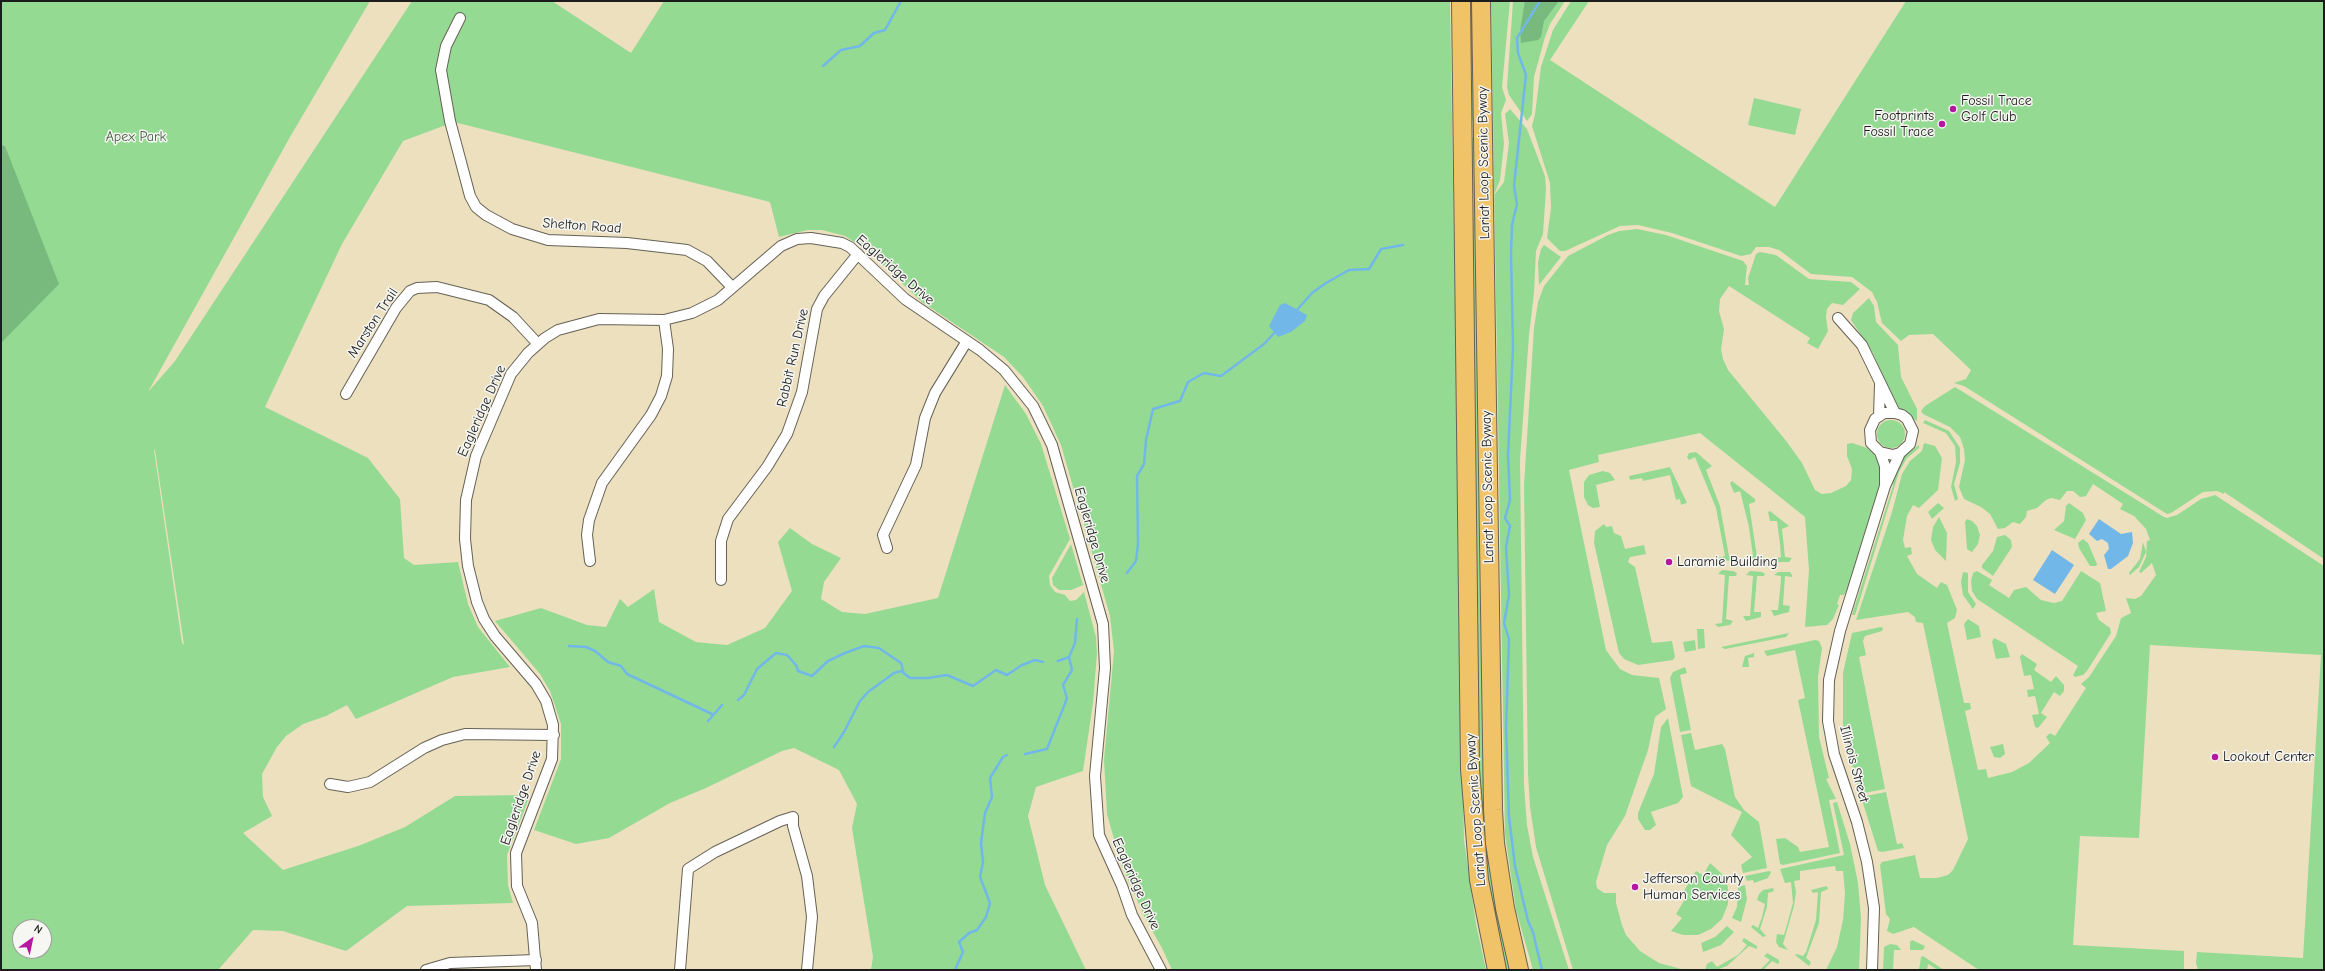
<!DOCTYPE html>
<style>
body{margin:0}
#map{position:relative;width:2325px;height:971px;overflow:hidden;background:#ede0bf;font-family:"Comic Neue",sans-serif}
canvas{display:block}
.frame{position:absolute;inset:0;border:2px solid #1c1c1c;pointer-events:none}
.north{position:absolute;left:12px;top:919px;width:40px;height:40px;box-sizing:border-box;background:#f6f6f2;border:1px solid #9f9f9c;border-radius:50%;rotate:33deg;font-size:11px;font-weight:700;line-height:16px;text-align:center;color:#1c1c1c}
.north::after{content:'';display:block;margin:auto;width:14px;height:18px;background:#b5179e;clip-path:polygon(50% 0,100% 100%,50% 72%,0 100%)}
</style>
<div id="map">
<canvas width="2325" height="971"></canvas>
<div class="frame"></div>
<div class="north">N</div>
</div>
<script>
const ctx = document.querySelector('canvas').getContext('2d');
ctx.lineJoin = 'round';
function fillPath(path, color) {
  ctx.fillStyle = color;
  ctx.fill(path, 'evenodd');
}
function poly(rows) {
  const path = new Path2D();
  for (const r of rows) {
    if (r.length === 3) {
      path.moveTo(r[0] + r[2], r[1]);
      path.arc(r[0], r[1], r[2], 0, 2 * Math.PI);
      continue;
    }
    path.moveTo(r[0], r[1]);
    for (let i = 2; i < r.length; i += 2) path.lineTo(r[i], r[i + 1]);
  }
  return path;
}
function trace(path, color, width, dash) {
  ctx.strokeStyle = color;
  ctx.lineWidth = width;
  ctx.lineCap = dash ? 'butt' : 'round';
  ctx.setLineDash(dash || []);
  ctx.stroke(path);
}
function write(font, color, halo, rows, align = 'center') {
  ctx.font = font + ' "Comic Neue",sans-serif';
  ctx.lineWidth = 3;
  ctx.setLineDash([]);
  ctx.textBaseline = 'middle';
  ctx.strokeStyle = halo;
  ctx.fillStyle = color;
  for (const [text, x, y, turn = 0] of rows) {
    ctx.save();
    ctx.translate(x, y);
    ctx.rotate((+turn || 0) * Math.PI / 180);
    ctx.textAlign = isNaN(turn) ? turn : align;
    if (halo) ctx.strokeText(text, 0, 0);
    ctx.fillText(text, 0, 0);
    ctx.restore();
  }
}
fillPath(poly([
 [1,1,370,1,290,137,148,392,175,361,412,1,552,1,631,53,664,1,1450,1,1464,840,1476,924,1486,970,1172,970,1162,948,1145,918,1121,864,1107,814,1104,760,1114,651,1110,616,1061,445,1043,406,1023,377,1004,357,922,302,868,251,845,236,822,230,808,230,779,237,770,202,454,122,403,141,342,244,265,407,368,458,400,499,404,558,414,565,458,562,468,604,478,627,510,667,453,677,356,719,347,705,326,716,303,724,286,736,277,747,262,774,263,797,272,816,243,833,283,870,358,846,405,827,455,796,530,795,507,855,508,885,513,903,407,906,346,951,283,931,253,930,218,970,1,970],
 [154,450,155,450,184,645,182,643],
 [20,927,44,927,44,951,20,951],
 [1465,1,1477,1,1478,120,1467,121],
 [1491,1,1510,1,1502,87,1506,100,1501,113,1504,144,1500,180,1494,195,1504,182,1509,143,1505,114,1510,109,1527,129,1545,176,1546,189,1543,234,1536,251,1534,293,1529,335,1520,460,1524,785,1527,825,1533,857,1569,970,1533,970,1516,910,1505,834],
 [1513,1,1565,1,1550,24,1545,37,1534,77,1532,114,1527,121,1509,95,1507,87],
 [1571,1,1589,1,1550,60,1775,207,1906,1,2324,1,2324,559,2224,492,2224,494,2217,491,2203,492,2171,513,2167,514,1964,386,1954,383,1966,379,1971,370,1933,334,1909,335,1901,341,1882,323,1877,302,1872,292,1852,277,1811,274,1779,250,1769,247,1756,247,1751,254,1741,256,1672,233,1638,225,1620,226,1565,251,1560,251,1547,238,1551,208,1550,183,1532,126,1535,114,1541,67,1553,30],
 [1754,98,1801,109,1795,135,1748,125],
 [1467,138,1475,138,1487,677,1514,970,1503,970,1495,944,1477,805],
 [1637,229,1666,235,1743,261,1747,266,1745,285,1749,285,1748,278,1756,254,1760,252,1776,255,1809,279,1851,282,1860,289,1843,305,1832,303,1827,309,1826,317,1828,331,1818,349,1807,343,1810,338,1729,286,1720,299,1719,311,1724,329,1721,349,1723,359,1728,370,1787,442,1802,463,1815,490,1822,494,1831,493,1846,486,1851,480,1852,469,1847,456,1847,444,1852,443,1867,448,1877,457,1881,465,1881,486,1848,587,1844,595,1840,595,1837,604,1839,605,1833,619,1827,625,1805,627,1809,570,1805,517,1700,433,1598,455,1599,462,1569,470,1606,650,1620,669,1632,675,1659,678,1666,709,1655,717,1648,750,1625,816,1607,845,1596,882,1597,888,1604,893,1616,893,1616,903,1622,925,1626,935,1640,951,1659,963,1685,970,1573,970,1536,847,1530,807,1528,773,1524,485,1534,328,1538,302,1544,286,1568,256,1608,235,1619,231],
 [1544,245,1561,257,1539,285,1538,262,1541,249],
 [1869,298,1874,306,1876,322,1898,345,1901,377,1917,409,1917,421,1904,413,1895,404,1873,353,1851,320,1853,313],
 [1005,385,1026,414,1041,444,1070,539,1049,576,1050,585,1055,592,1065,595,1070,601,1076,600,1084,592,1096,637,1097,653,1093,703,1083,771,1036,787,1028,816,1045,885,1086,970,871,970,873,957,852,828,857,804,839,770,794,748,782,751,706,788,670,803,609,838,576,844,534,830,561,759,561,724,550,691,540,674,495,621,541,608,587,625,606,627,620,599,628,607,654,589,659,622,696,642,727,645,765,628,792,591,778,542,790,528,812,544,841,558,824,582,821,599,842,612,865,614,938,598],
 [1955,387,2164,517,2167,518,2177,515,2201,499,2215,495,2324,566,2324,970,2198,970,2196,963,2197,952,2303,958,2321,655,2150,645,2139,838,2080,836,2073,945,2184,951,2184,970,1979,970,1914,927,1893,934,1887,931,1890,919,1886,914,1880,865,1882,862,1915,855,1920,878,1937,878,1948,875,1953,870,1968,839,1923,623,1916,622,1915,617,1908,612,1856,620,1892,512,1902,474,1910,461,1922,451,1924,443,1935,446,1942,458,1938,490,1919,508,1913,505,1907,516,1903,540,1905,548,1911,547,1912,554,1907,556,1917,574,1937,588,1941,582,1947,585,1957,610,1955,618,1947,623,1964,703,1970,703,1971,709,1965,711,1978,770,1986,769,1988,778,2012,772,2029,763,2050,743,2046,737,2050,733,2055,736,2086,688,2081,684,2089,677,2116,636,2121,618,2131,613,2126,598,2135,599,2141,596,2156,575,2152,563,2141,573,2139,572,2146,557,2147,541,2150,540,2146,529,2134,516,2120,509,2123,504,2093,484,2086,496,2080,497,2073,491,2067,491,2060,500,2051,498,2046,500,2037,508,2027,511,2026,517,2020,524,2013,522,2005,528,1998,529,1990,514,1981,507,1964,499,1959,487,1965,460,1964,449,1960,437,1950,427,1923,414,1921,411,1925,406],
 [1925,420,1949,431,1960,448,1960,463,1954,484,1958,499,1955,501,1951,487,1956,462,1955,446,1946,433,1923,423],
 [1891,434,14],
 [1919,445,1919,448,1907,458,1899,472,1857,609,1855,615,1852,615,1893,486,1892,480,1905,455],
 [1696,452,1712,466,1706,470,1720,506,1729,556,1736,558,1732,561,1720,560,1718,558,1725,556,1716,508,1695,457,1689,460,1687,457,1689,453],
 [1670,467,1687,503,1683,504,1681,505,1680,499,1676,500,1670,475,1643,481,1642,478,1630,480,1629,476],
 [1603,471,1610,473,1615,480,1596,485,1600,507,1593,508,1588,505,1584,497,1584,482,1589,475],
 [1732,481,1755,499,1755,502,1749,504,1757,557,1764,557,1761,561,1749,561,1746,558,1753,556,1749,527,1740,491,1734,493,1730,483],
 [1938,503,1944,508,1932,519,1928,512],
 [2069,503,2083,513,2086,520,2075,539,2054,530,2064,521,2066,506],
 [1770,511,1789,526,1782,529,1785,557,1792,558,1789,562,1777,562,1773,559,1781,557,1780,544,1777,521,1770,521,1768,512],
 [1939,517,1947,533,1946,561,1935,550,1931,540,1933,527],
 [1967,519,1972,521,1977,526,1980,535,1978,544,1972,552,1967,549,1965,522],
 [1604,524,1606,527,1612,526,1614,533,1621,536,1625,549,1644,545,1646,554,1630,557,1628,562,1635,567,1652,643,1672,641,1675,657,1673,660,1638,665,1624,659,1619,653,1594,543,1595,531],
 [2005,535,2011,540,2012,547,1993,576,1982,568,1982,565,1993,551,1997,537],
 [2083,539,2088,543,2097,564,2096,566,2090,566,2079,548,2078,543],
 [2143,542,2146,552,2139,567,2130,575,2129,573,2140,559],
 [1071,544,1083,585,1071,590,1059,590,1053,585,1052,578],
 [1722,570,1733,571,1737,573,1736,576,1729,576,1726,619,1733,621,1730,625,1718,627,1715,624,1722,623,1725,575,1718,574],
 [1750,571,1762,572,1765,574,1764,576,1757,576,1754,612,1761,612,1761,617,1746,621,1743,616,1750,616,1753,576,1746,575],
 [1977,571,1992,580,1989,585,2009,598,2014,590,2026,587,2041,600,2054,603,2062,601,2081,571,2100,583,2106,611,2096,613,2099,620,2110,628,2111,633,2087,671,2083,675,2075,677,2073,675,2078,666,1977,599,1972,591,1971,581,1973,573],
 [1778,572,1790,572,1792,575,1792,577,1785,576,1783,605,1790,606,1789,612,1774,616,1771,610,1778,610,1781,580,1781,576,1774,575],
 [1963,572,1968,573,1968,592,1976,604,1973,609,1963,595,1961,582],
 [1968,619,1979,626,1981,637,1967,640,1964,624],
 [1881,627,1883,628,1882,631,1865,636,1863,641,1866,655,1859,657,1885,789,1859,794,1843,725,1843,673,1852,633],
 [1697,629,1704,629,1705,648,1698,649],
 [1789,633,1786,637,1725,649,1721,647],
 [1994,638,2006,644,2010,657,1996,659,1992,642],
 [1695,640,1696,650,1685,652,1683,642],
 [1815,640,1819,641,1822,648,1818,677,1819,737,1829,778,1826,779,1836,799,1829,800,1840,853,1783,865,1780,864,1776,839,1785,838,1798,847,1800,852,1829,847,1798,700,1805,698,1795,650,1767,656,1764,651],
 [1754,653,1754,657,1748,658,1749,667,1742,667,1745,656],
 [2022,654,2037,664,2034,670,2051,682,2056,676,2064,685,2064,691,2060,696,2054,692,2041,713,2047,717,2038,728,2035,727,2032,715,2039,714,2035,696,2028,697,2027,690,2034,689,2031,675,2024,676,2020,657],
 [1685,667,1687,673,1680,675,1691,730,1680,732,1670,678,1673,672],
 [1668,718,1683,797,1678,803,1651,812,1656,825,1650,830,1645,830,1638,819,1638,813,1654,774,1661,727],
 [1691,733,1695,750,1722,744,1725,749,1735,797,1744,810,1759,822,1767,868,1743,873,1741,865,1752,857,1731,835,1742,812,1691,786,1681,735],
 [2003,744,2005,754,2000,758,1994,757,1990,747],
 [1886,792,1897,844,1902,843,1904,848,1882,852,1878,851,1861,797],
 [1837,802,1850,844,1858,883,1861,918,1859,970,1826,970,1837,947,1843,920,1845,893,1843,871,1836,871,1835,866,1800,871,1800,880,1794,881,1796,892,1794,906,1783,944,1788,950,1779,947,1776,942,1777,934,1784,935,1793,903,1791,882,1785,883,1780,869,1844,855,1833,803],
 [1710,863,1722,874,1728,887,1728,904,1722,919,1711,929,1698,935,1683,935,1671,931,1682,918,1676,914,1688,894,1684,891,1696,871,1703,875],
 [1769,871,1771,872,1768,878,1754,883,1753,880,1747,881,1745,876],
 [1745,885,1747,899,1741,922,1732,918,1737,907,1738,887],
 [1827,886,1828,889,1821,892,1819,923,1806,958,1811,962,1809,966,1795,955,1797,954,1803,956,1806,952,1816,920,1818,892,1813,893,1811,890],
 [1773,888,1774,891,1768,893,1767,907,1760,929,1766,936,1763,937,1751,927,1753,925,1758,928,1762,917,1765,904,1757,900,1759,894,1763,890],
 [1727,926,1734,932,1721,945,1703,952,1701,943,1715,937],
 [1744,938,1757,946,1757,949,1749,946,1727,966,1716,970,1705,970,1707,964,1712,961,1717,967,1738,955,1747,945,1742,941],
 [1912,940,1925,946,1923,950,1910,950,1910,942],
 [1890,944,1897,945,1901,950,1894,950,1893,970,1883,970,1884,947],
 [1767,953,1779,960,1779,963,1778,964,1772,961,1763,970,1760,970,1770,960,1764,956],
 [1923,956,1944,970,1938,970,1928,964,1927,970,1919,970,1921,957]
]), '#95da93');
fillPath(poly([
 [1525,1,1559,1,1544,21,1541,37,1538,40,1521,43,1520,31],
 [1,145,5,146,59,284,1,343]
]), '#78ba7d');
fillPath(poly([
 [1285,303,1307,315,1305,321,1291,332,1278,337,1269,326,1280,305],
 [2099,519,2121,534,2132,532,2133,543,2128,556,2111,569,2108,569,2104,555,2109,549,2108,543,2102,539,2097,541,2089,534],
 [2052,550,2074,565,2055,594,2033,580]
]), '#71b8e8');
trace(poly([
 [1540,1,1517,38,1518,53,1526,75,1514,186,1517,204,1512,225,1511,252,1513,348,1508,455,1510,500,1505,518,1510,526,1506,547,1509,595,1504,623,1509,639,1506,728,1509,817,1515,866,1528,921,1533,932,1542,970],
 [823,66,841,50,860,46,874,33,885,30,901,1],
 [1296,311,1312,293,1326,283,1349,270,1369,269,1381,249,1403,245],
 [1127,573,1136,561,1138,544,1137,476,1144,464,1146,440,1153,409,1180,401,1188,382,1204,373,1221,376,1264,344,1277,330],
 [569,646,586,647,595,651,608,662,621,666,627,674,712,714],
 [1058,661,1069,657],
 [738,700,744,695,757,669,776,653,787,655,796,665,798,671,812,676,828,661,845,653,864,646,879,648,901,663,904,674],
 [708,721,722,705],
 [834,747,844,732,860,701,868,692,894,673,901,671,910,678,928,678,947,675,973,686,996,670,1007,675,1022,665,1035,660,1043,662],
 [1025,754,1047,749,1064,706,1067,698,1063,685,1072,670,1069,657,1075,643,1077,619],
 [955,970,963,952,959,942,969,933,977,930,986,917,990,903,980,877,983,862,981,843,985,813,992,797,990,778,1003,757,1007,755]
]), '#71b8e8', 2.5);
const street = poly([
 [460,18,446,46,441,70,450,121,470,196,476,207,486,215,512,229,548,240,627,243,687,250,707,261,732,287],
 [1838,318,1862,345,1895,413],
 [346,394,396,308,410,291,417,288,437,287,489,300,513,317,538,344],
 [1879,416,1880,385],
 [1880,452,1893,455,1900,453,1910,444,1913,431,1907,419,1902,415,1895,413,1884,413,1875,419,1870,430,1871,443,1880,452,1885,466,1885,484],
 [887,548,883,535,916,465,925,418,935,393,967,341],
 [590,561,587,535,589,520,602,483,651,415,661,396,667,376,668,349,664,320],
 [721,580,721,541,728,519,767,467,787,434,802,392,817,309,824,296,858,254],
 [330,784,348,787,370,782,424,748,442,740,465,734,554,735],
 [426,970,450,963,536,960],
 [536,970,532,923,517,886,516,853,552,759,553,725,546,701,536,684,495,636,484,619,477,602,468,566,465,539,466,500,476,456,511,374,528,353,545,338,558,330,599,319,664,320,692,313,718,300,781,246,797,239,811,238,842,243,850,247,905,299,980,350,1004,370,1033,406,1052,445,1103,624,1105,668,1095,776,1099,835,1122,886,1132,915,1161,970],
 [680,970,688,869,715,852,780,821,793,817,793,826,807,876,812,917,807,970],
 [1872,970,1874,908,1867,862,1857,822,1834,754,1828,721,1829,680,1840,631,1885,486,1900,453]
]);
const highway = poly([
 [1461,1,1470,769,1479,880,1497,970],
 [1481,1,1493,810,1495,843,1505,908,1519,970]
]);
trace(street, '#656155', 12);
trace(highway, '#656155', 20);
trace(street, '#fff', 10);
trace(highway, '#f0c369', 18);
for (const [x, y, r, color] of [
 [1953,109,4,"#b5179e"],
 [1942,124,4,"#b5179e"],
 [1669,562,4,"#b5179e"],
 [2215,757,4,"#b5179e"],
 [1635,887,4,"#b5179e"]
]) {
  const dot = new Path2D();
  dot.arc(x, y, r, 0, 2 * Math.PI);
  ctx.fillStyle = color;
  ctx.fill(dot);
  trace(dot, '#f6f6f2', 1.5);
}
write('14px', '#1c1c1c', '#f6f6f2', [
 ["Fossil Trace",1961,101],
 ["Golf Club",1961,117],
 ["Footprints",1934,116,"right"],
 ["Fossil Trace",1934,132,"right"],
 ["Laramie Building",1677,562],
 ["Lookout Center",2223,757],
 ["Jefferson County",1643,879],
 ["Human Services",1643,895]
], 'left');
write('14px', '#465e46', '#f6f6f2', [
 ["Apex Park",136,137]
]);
write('14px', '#1c1c1c', '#f6f6f2', [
 ["Lariat Loop Scenic Byway",1484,163,-91],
 ["Shelton Road",582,226,4],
 ["Eagleridge Drive",895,270,41],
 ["Marston Trail",373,323,-57],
 ["Rabbit Run Drive",793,358,-77],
 ["Eagleridge Drive",482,411,-66],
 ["Lariat Loop Scenic Byway",1488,487,-91],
 ["Eagleridge Drive",1092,535,74],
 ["Illinois Street",1854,764,75],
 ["Eagleridge Drive",521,798,-71],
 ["Lariat Loop Scenic Byway",1476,810,-94],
 ["Eagleridge Drive",1136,884,66]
]);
</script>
